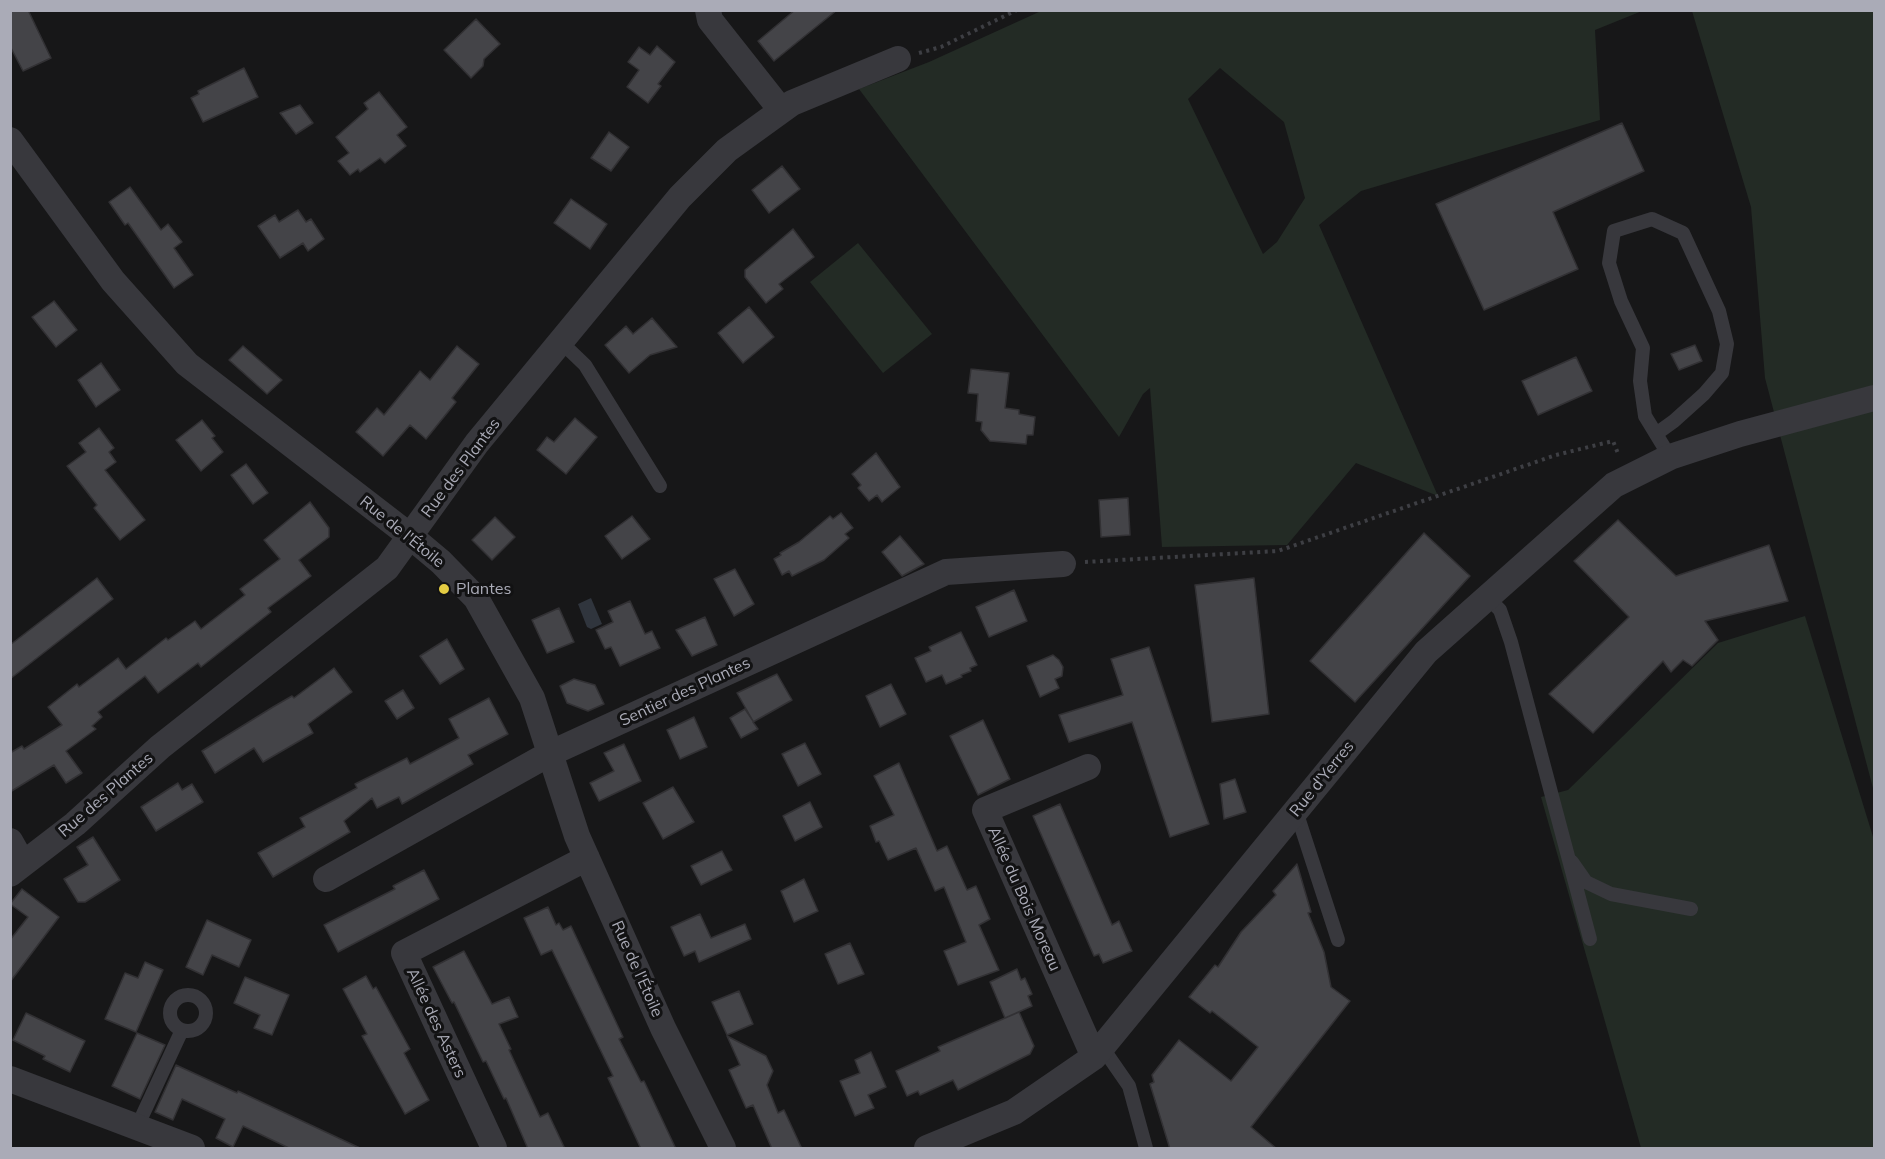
<!DOCTYPE html>
<meta charset="utf-8">
<style>
body{margin:0}
#map{position:relative;width:1885px;height:1159px;overflow:hidden;background:#171718;font-family:Mulish,sans-serif}
canvas{display:block}
.frame{position:absolute;inset:0;border:12px solid #aaabb7;pointer-events:none}
</style>
<div id="map">
<canvas width="1885" height="1159"></canvas>
<div class="frame"></div>
</div>
<script>
const ctx = document.querySelector('canvas').getContext('2d');
ctx.lineJoin = 'round';
function fillPath(path, color) {
  ctx.fillStyle = color;
  ctx.fill(path, 'evenodd');
}
function poly(rows) {
  const path = new Path2D();
  for (const r of rows) {
    if (r.length === 3) {
      path.moveTo(r[0] + r[2], r[1]);
      path.arc(r[0], r[1], r[2], 0, 2 * Math.PI);
      continue;
    }
    path.moveTo(r[0], r[1]);
    for (let i = 2; i < r.length; i += 2) path.lineTo(r[i], r[i + 1]);
  }
  return path;
}
function trace(path, color, width, dash) {
  ctx.strokeStyle = color;
  ctx.lineWidth = width;
  ctx.lineCap = dash ? 'butt' : 'round';
  ctx.setLineDash(dash || []);
  ctx.stroke(path);
}
function write(font, color, halo, rows, align = 'center') {
  ctx.font = font + ' Mulish,sans-serif';
  ctx.lineWidth = 6;
  ctx.setLineDash([]);
  ctx.textBaseline = 'middle';
  ctx.strokeStyle = halo;
  ctx.fillStyle = color;
  for (const [text, x, y, turn = 0] of rows) {
    ctx.save();
    ctx.translate(x, y);
    ctx.rotate((+turn || 0) * Math.PI / 180);
    ctx.textAlign = isNaN(turn) ? turn : align;
    if (halo) ctx.strokeText(text, 0, 0);
    ctx.fillText(text, 0, 0);
    ctx.restore();
  }
}
fillPath(poly([
 [1041,11,1642,11,1595,30,1600,120,1361,191,1319,225,1438,496,1356,463,1287,545,1162,547,1150,388,1143,394,1119,437,859,89,929,62],
 [1220,68,1284,122,1305,198,1277,242,1263,254,1188,99],
 [1692,11,1874,11,1874,792,1765,378,1751,207],
 [858,243,932,334,883,373,810,282],
 [1805,616,1874,840,1874,1148,1641,1148,1541,797,1568,790,1718,643]
]), '#232b25');
fillPath(poly([
 [591,598,602,624,591,629,587,627,578,604]
]), '#30353d');
const building = poly([
 [10,10,28,10,51,58,23,71,10,46,10,10],
 [795,10,837,10,774,61,758,41,795,10],
 [476,19,500,44,484,59,483,66,471,78,444,50,476,19],
 [657,46,675,62,658,84,661,86,648,103,627,87,639,70,628,62,639,47,650,55,657,46],
 [244,68,258,97,203,122,191,98,199,94,198,91,244,68],
 [379,92,407,127,397,135,406,146,385,163,380,158,360,172,358,169,350,175,338,161,349,153,336,137,368,109,364,103,379,92],
 [300,105,313,123,296,134,280,113,300,105],
 [1622,123,1644,171,1553,212,1578,269,1484,310,1436,204,1622,123],
 [609,132,629,147,611,171,591,158,609,132],
 [782,166,800,189,769,213,752,190,782,166],
 [130,187,161,230,168,224,182,242,174,248,193,275,174,288,128,223,125,225,109,202,130,187],
 [571,199,607,224,590,249,554,223,571,199],
 [298,210,306,222,311,219,324,239,308,251,303,243,280,258,258,226,275,215,279,222,298,210],
 [793,229,814,257,779,284,783,289,766,303,745,277,745,270,793,229],
 [54,301,77,330,56,347,32,317,54,301],
 [749,307,774,337,743,363,718,333,749,307],
 [652,318,677,347,650,355,629,373,605,345,626,326,633,334,652,318],
 [1695,345,1702,361,1679,370,1671,354,1695,345],
 [243,346,282,380,267,394,229,360,243,346],
 [457,346,479,364,452,398,456,402,426,439,410,425,383,456,356,432,377,408,384,415,420,371,430,380,457,346],
 [1576,357,1592,391,1538,415,1522,381,1576,357],
 [101,363,120,390,96,407,78,380,101,363],
 [971,369,1009,373,1005,408,1019,410,1019,414,1035,417,1033,435,1027,435,1026,444,990,441,981,430,982,422,976,421,978,394,968,393,971,369],
 [575,418,597,437,566,474,537,450,547,437,554,442,575,418],
 [202,420,215,436,212,438,223,452,201,471,176,440,202,420],
 [99,428,114,448,109,452,116,462,105,470,145,520,120,540,94,508,97,505,67,466,86,452,79,443,99,428],
 [876,453,900,487,882,502,877,495,869,501,858,488,861,485,852,474,876,453],
 [246,464,268,493,253,504,231,475,246,464],
 [1128,498,1130,535,1101,537,1099,500,1128,498],
 [310,502,329,528,329,537,299,560,311,576,268,608,271,612,201,667,198,663,158,693,145,676,98,712,102,717,92,726,96,729,66,751,82,773,66,783,54,765,10,792,10,753,22,746,24,749,62,725,48,707,77,684,79,687,118,658,126,669,166,638,168,640,195,621,201,629,245,595,240,589,280,559,264,540,310,502],
 [841,513,853,528,845,534,849,538,824,560,792,576,789,571,782,575,774,559,781,555,780,553,799,542,830,516,833,519,841,513],
 [632,516,650,539,622,559,605,536,632,516],
 [495,517,515,537,492,560,472,540,495,517],
 [1618,520,1676,576,1769,545,1788,601,1705,621,1718,640,1692,666,1683,660,1671,672,1663,661,1593,733,1549,694,1629,617,1574,561,1618,520],
 [1424,533,1470,576,1355,702,1310,661,1424,533],
 [900,536,924,564,902,576,882,552,900,536],
 [735,569,754,604,734,616,714,579,735,569],
 [97,578,113,599,10,679,10,645,97,578],
 [1254,578,1269,714,1212,722,1195,585,1254,578],
 [1014,590,1027,621,989,637,976,607,1014,590],
 [630,601,645,634,652,631,660,648,620,666,611,647,605,649,596,630,613,622,608,611,630,601],
 [559,608,574,642,547,653,532,620,559,608],
 [705,617,717,645,692,656,676,630,705,617],
 [961,632,977,665,970,668,971,671,961,675,962,677,946,684,942,675,926,682,915,658,931,651,929,647,961,632],
 [447,639,464,669,440,684,420,656,447,639],
 [1149,647,1209,824,1170,837,1132,722,1069,742,1059,715,1123,695,1111,659,1149,647],
 [1053,655,1059,660,1063,667,1062,676,1055,679,1059,688,1040,697,1027,666,1053,655],
 [334,668,352,692,308,724,313,733,263,762,254,748,215,773,202,751,273,707,292,696,294,698,334,668],
 [777,674,792,700,753,722,758,729,741,738,730,718,745,709,753,721,737,693,777,674],
 [574,679,595,685,604,704,588,711,567,703,560,686,574,679],
 [891,684,906,714,880,727,866,696,891,684],
 [403,690,414,708,397,719,385,701,403,690],
 [489,698,508,734,468,755,473,764,402,804,399,797,377,808,372,798,344,821,350,832,273,877,258,853,305,827,300,818,357,788,355,784,407,758,410,764,459,738,449,719,489,698],
 [694,717,707,747,680,759,667,730,694,717],
 [983,720,1010,779,978,795,950,736,983,720],
 [805,743,821,774,798,786,782,754,805,743],
 [624,744,641,781,599,801,590,783,614,771,604,753,624,744],
 [899,763,937,851,947,846,967,890,976,886,990,919,979,925,999,970,958,985,944,951,966,942,944,887,935,891,916,848,888,860,879,841,876,842,870,826,894,815,874,776,899,763],
 [1235,779,1246,812,1224,819,1220,784,1235,779],
 [178,783,182,790,192,784,203,802,156,831,141,807,178,783],
 [673,787,694,822,663,839,643,803,673,787],
 [810,802,822,827,795,841,783,816,810,802],
 [1060,804,1112,925,1119,921,1132,951,1103,963,1099,954,1094,956,1033,816,1060,804],
 [93,837,120,880,85,902,78,902,64,879,88,865,77,847,93,837],
 [722,851,732,870,701,885,691,866,722,851],
 [1297,864,1311,912,1308,913,1324,952,1331,987,1350,1001,1251,1127,1277,1149,1170,1149,1150,1084,1154,1082,1152,1075,1179,1040,1231,1081,1258,1047,1212,1011,1210,1013,1189,997,1215,965,1218,967,1241,932,1276,895,1273,891,1297,864],
 [424,870,439,899,338,952,324,925,395,889,393,886,424,870],
 [804,879,818,911,794,922,781,891,804,879],
 [22,889,59,917,10,982,10,940,28,917,10,904,22,889],
 [548,907,556,925,559,923,563,930,571,926,623,1037,619,1039,641,1082,644,1081,676,1149,641,1149,608,1078,613,1076,552,950,541,955,524,918,548,907],
 [700,914,711,938,745,924,751,939,699,962,695,951,684,956,671,927,700,914],
 [207,920,251,940,239,967,212,955,203,975,186,967,207,920],
 [850,943,864,974,838,984,825,954,850,943],
 [464,951,492,1004,509,997,518,1017,499,1024,511,1049,509,1050,540,1117,548,1113,565,1149,528,1149,506,1098,504,1099,486,1061,483,1062,454,1002,452,1003,433,967,464,951],
 [145,962,163,970,136,1032,105,1019,125,973,138,978,145,962],
 [1017,969,1021,980,1025,978,1032,994,1028,996,1032,1006,1005,1018,990,982,1017,969],
 [366,976,373,989,376,987,410,1049,404,1053,429,1100,405,1114,362,1036,367,1034,343,989,366,976],
 [245,977,289,995,272,1035,254,1028,260,1015,234,1003,245,977],
 [739,991,753,1024,727,1035,712,1002,739,991],
 [1019,1012,1034,1046,1030,1054,958,1090,953,1080,920,1095,918,1091,907,1096,896,1071,940,1051,938,1047,1019,1012],
 [26,1013,85,1041,70,1072,43,1059,45,1056,13,1040,26,1013],
 [137,1033,165,1045,140,1099,112,1086,137,1033],
 [727,1036,766,1056,773,1071,767,1085,778,1113,784,1110,802,1149,772,1149,753,1105,746,1108,729,1070,740,1065,727,1036],
 [871,1052,886,1087,868,1095,874,1108,855,1116,840,1081,860,1073,855,1060,871,1052],
 [176,1065,237,1093,238,1091,362,1149,291,1149,243,1126,233,1147,216,1138,225,1119,182,1099,173,1120,155,1112,176,1065]
]);
fillPath(building, '#444448');
trace(building, '#323134', 1.5);
trace(poly([
 [919,53,941,47,1017,10],
 [1085,562,1278,551,1556,455,1613,441,1619,456]
]), '#3e3f44', 4, [3, 4.5]);
trace(poly([
 [561,342,585,365,660,486],
 [1656,434,1674,421,1704,394,1722,373,1727,344,1719,311,1683,233,1652,219,1614,231,1609,263,1621,301,1643,348,1640,381,1645,416,1656,434,1670,457],
 [1487,597,1500,610,1511,642,1590,939],
 [1296,811,1338,940],
 [1572,862,1586,882,1611,894,1691,909],
 [188,1013,18],
 [1102,1047,1129,1086,1146,1148],
 [137,1127,182,1030]
]), '#38383d', 14);
trace(poly([
 [708,10,710,20,781,110],
 [10,140,113,281,187,364,410,536,441,562,476,598,532,698,577,836,663,1028,723,1148],
 [1088,767,985,810,1094,1057],
 [10,841,23,864],
 [10,874,75,824,160,747,387,568,477,443,680,197,727,150,792,103,898,59],
 [326,879,549,754,946,572,1063,564],
 [10,1079,192,1148],
 [494,1148,404,953,587,858],
 [927,1148,1014,1112,1094,1057,1426,652,1614,485,1670,457,1740,434,1874,398]
]), '#38383d', 26);
for (const [x, y, r, color] of [
 [444,589,6,"#e4cc43"]
]) {
  const dot = new Path2D();
  dot.arc(x, y, r, 0, 2 * Math.PI);
  ctx.fillStyle = color;
  ctx.fill(dot);
  trace(dot, '#121213', 2);
}
write('16px', '#aaabb7', '#121213', [
 ["Rue des Plantes",461,468,-53],
 ["Rue de l'Étoile",402,532,39],
 ["Sentier des Plantes",685,692,-25],
 ["Rue d'Yerres",1322,779,-51],
 ["Rue des Plantes",106,795,-41],
 ["Allée du Bois Moreau",1024,899,66],
 ["Rue de l'Étoile",637,969,66],
 ["Allée des Asters",436,1023,65]
]);
write('16px', '#aaabb7', '#121213', [
 ["Plantes",456,589]
], 'left');
</script>
